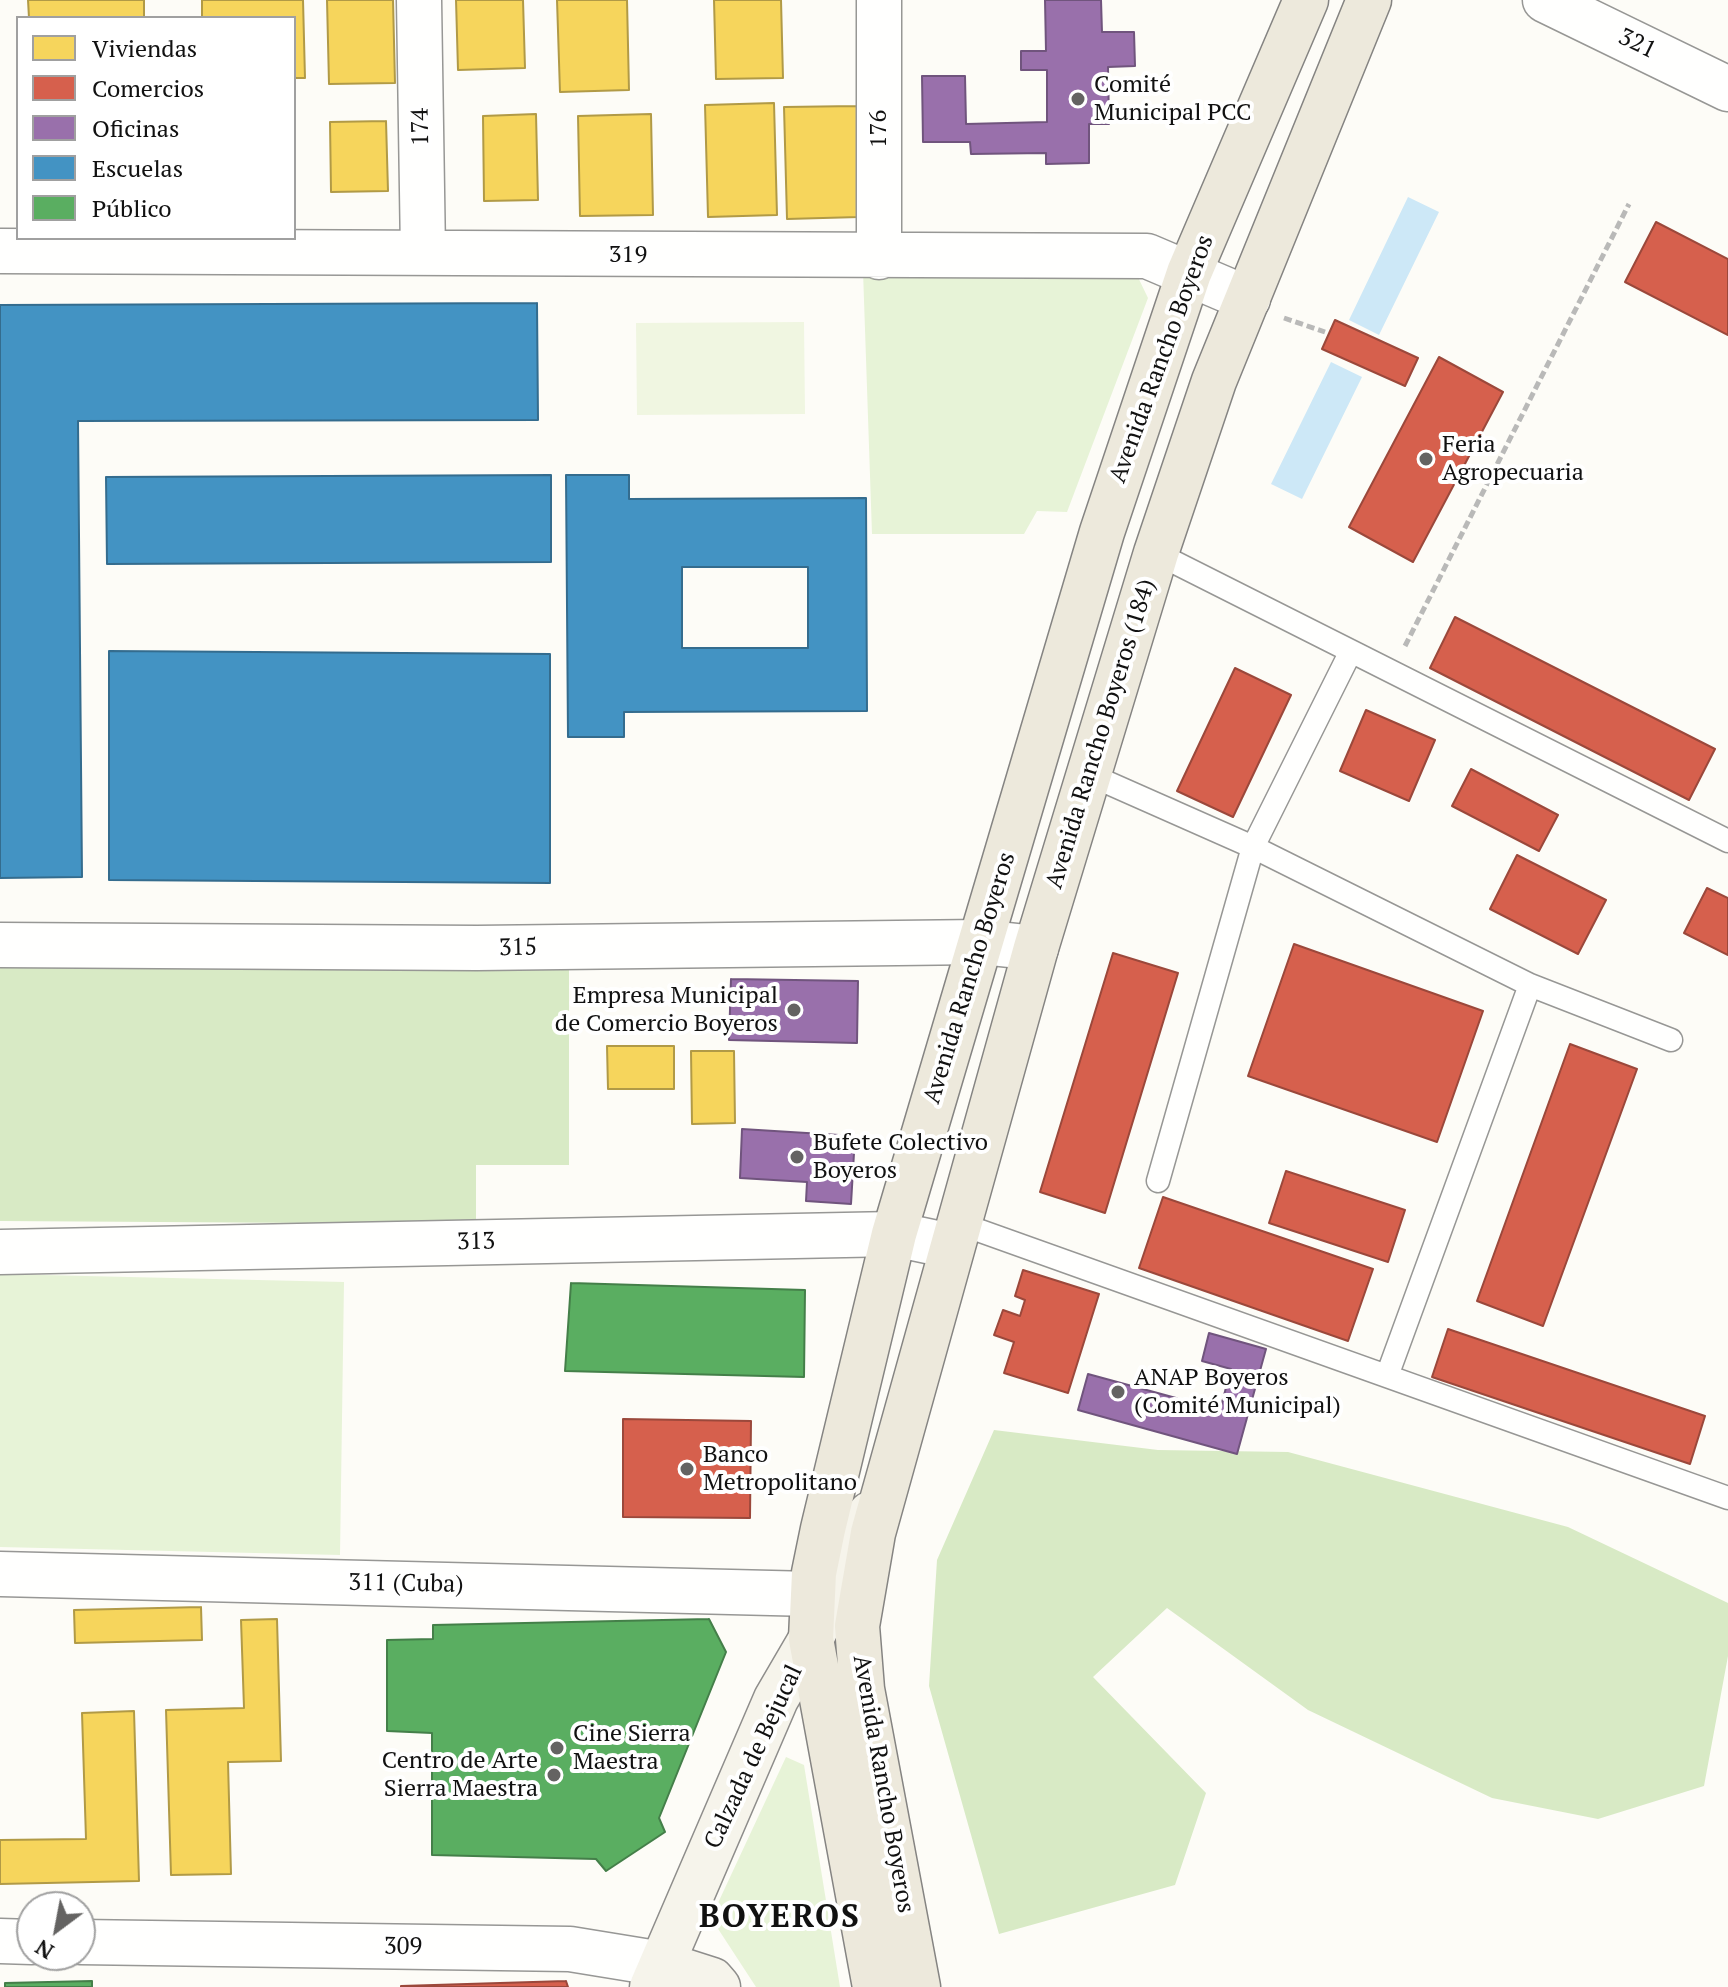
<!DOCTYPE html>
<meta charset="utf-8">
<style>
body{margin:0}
#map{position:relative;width:1728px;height:1987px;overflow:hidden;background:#fdfcf7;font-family:"PT Serif",serif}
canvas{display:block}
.legend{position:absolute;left:16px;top:16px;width:280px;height:224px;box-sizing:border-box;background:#fff;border:2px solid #a0a0a0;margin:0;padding:10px 14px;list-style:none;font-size:24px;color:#111}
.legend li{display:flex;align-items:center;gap:16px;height:40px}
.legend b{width:40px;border:2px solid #a0a0a0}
.north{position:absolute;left:16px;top:1891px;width:80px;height:80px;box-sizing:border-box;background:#fff;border:2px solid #a0a0a0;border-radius:50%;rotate:212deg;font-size:22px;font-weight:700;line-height:32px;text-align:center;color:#111}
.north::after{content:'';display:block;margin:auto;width:28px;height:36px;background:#646362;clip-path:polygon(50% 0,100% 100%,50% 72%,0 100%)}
</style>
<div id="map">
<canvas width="1728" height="1987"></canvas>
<ul class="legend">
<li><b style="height:22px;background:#f6d55c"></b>Viviendas</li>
<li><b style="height:22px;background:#d6604d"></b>Comercios</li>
<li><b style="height:22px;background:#9970ab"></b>Oficinas</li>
<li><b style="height:22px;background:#4393c3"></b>Escuelas</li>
<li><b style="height:22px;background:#5aae61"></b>Público</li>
</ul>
<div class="north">N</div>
</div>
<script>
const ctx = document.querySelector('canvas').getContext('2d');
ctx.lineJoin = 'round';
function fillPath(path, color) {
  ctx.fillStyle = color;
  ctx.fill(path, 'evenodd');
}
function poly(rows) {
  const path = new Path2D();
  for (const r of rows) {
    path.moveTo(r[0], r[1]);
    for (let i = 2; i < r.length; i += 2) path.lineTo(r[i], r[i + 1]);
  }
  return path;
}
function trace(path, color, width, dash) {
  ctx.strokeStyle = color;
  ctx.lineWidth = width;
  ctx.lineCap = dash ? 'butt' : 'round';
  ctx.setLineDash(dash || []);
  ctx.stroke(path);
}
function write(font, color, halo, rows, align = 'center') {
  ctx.font = font + ' "PT Serif",serif';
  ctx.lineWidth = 8;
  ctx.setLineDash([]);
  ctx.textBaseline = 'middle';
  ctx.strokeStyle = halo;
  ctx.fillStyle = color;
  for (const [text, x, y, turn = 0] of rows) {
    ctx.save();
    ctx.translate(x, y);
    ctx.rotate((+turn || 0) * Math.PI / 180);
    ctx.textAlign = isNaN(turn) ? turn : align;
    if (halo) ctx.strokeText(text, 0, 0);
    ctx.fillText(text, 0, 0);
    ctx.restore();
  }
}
fillPath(poly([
 [1134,269,1148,298,1067,512,1037,511,1024,534,872,534,863,271],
 [0,1274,344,1282,340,1555,0,1547],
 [786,1757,804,1765,840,1987,756,1987,711,1918]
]), '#e7f3d7');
fillPath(poly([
 [0,963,569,966,569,1165,476,1165,476,1224,0,1221],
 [994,1430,1158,1450,1288,1452,1568,1527,1728,1603,1728,1656,1704,1786,1598,1819,1492,1798,1308,1710,1167,1608,1093,1677,1206,1793,1175,1885,999,1934,929,1686,937,1560]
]), '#d8eac5');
fillPath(poly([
 [804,322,805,414,637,415,636,323]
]), '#f0f6e1');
fillPath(poly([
 [1408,197,1439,212,1379,335,1349,320],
 [1331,362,1362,377,1302,499,1271,484]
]), '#cde8f7');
const homes = poly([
 [28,0,144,0,144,18,29,18,28,0],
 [202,0,303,0,305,78,294,78,294,18,202,18,202,0],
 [327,0,393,0,395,83,329,84,327,0],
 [456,0,523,0,525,68,458,70,456,0],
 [557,0,627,0,629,90,560,92,557,0],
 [714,0,781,0,783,78,716,79,714,0],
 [774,103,777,215,708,217,705,105,774,103],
 [857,106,859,217,787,219,784,107,857,106],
 [536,114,538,200,484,201,483,116,536,114],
 [651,114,653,215,580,216,578,116,651,114],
 [386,121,388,191,331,192,330,122,386,121],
 [607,1046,674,1046,674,1089,608,1089,607,1046],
 [691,1051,734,1051,735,1123,692,1124,691,1051],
 [201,1607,202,1640,75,1643,74,1610,201,1607],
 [277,1619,281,1761,228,1762,231,1874,171,1875,166,1710,244,1708,241,1620,277,1619],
 [134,1711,139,1881,0,1884,0,1840,86,1839,82,1713,134,1711]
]);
fillPath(homes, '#f6d55c');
trace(homes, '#b19a46', 2);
const shops = poly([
 [1656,222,1728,259,1728,335,1625,282,1656,222],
 [1335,320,1418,358,1405,386,1322,349,1335,320],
 [1439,357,1503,392,1413,562,1349,527,1439,357],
 [1455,617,1715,749,1689,800,1430,668,1455,617],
 [1235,668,1291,695,1233,817,1177,791,1235,668],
 [1366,710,1435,740,1409,801,1340,771,1366,710],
 [1471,769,1558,815,1539,851,1452,806,1471,769],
 [1517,855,1606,900,1578,954,1490,909,1517,855],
 [1707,888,1728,898,1728,955,1684,933,1707,888],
 [1294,944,1483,1011,1437,1142,1248,1076,1294,944],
 [1113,953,1178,973,1105,1213,1040,1192,1113,953],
 [1570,1044,1637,1069,1543,1326,1477,1301,1570,1044],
 [1286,1171,1405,1210,1388,1262,1269,1223,1286,1171],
 [1163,1197,1373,1269,1348,1341,1139,1268,1163,1197],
 [1023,1270,1099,1294,1068,1393,1004,1373,1014,1342,994,1335,1003,1310,1020,1316,1025,1300,1015,1296,1023,1270],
 [1448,1329,1705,1416,1690,1464,1432,1377,1448,1329],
 [623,1419,751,1421,750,1518,623,1517,623,1419],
 [566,1981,568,1987,401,1987,401,1986,566,1981]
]);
fillPath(shops, '#d6604d');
trace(shops, '#9b483b', 2);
const offices = poly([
 [1045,0,1101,0,1102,32,1134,32,1135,66,1108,67,1109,124,1089,124,1089,163,1046,164,1046,153,971,154,970,142,923,142,922,76,965,76,966,124,1047,122,1047,70,1021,70,1021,51,1046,51,1045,0],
 [731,979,858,981,857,1043,729,1040,731,979],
 [742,1129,855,1136,851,1204,806,1201,807,1182,740,1178,742,1129],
 [1209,1333,1266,1349,1237,1454,1078,1410,1088,1374,1220,1410,1231,1369,1202,1361,1209,1333]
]);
fillPath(offices, '#9970ab');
trace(offices, '#70547d', 2);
const schools = poly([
 [537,303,538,420,78,421,82,877,0,878,0,305,537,303],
 [551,475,551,562,107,564,106,477,551,475],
 [566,475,629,475,629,499,866,498,867,711,624,712,624,737,568,737,566,475],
 [682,567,808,567,808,648,682,648,682,567],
 [109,651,550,654,550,883,109,880,109,651]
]);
fillPath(schools, '#4393c3');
trace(schools, '#346c8e', 2);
const public = poly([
 [571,1283,805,1290,804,1377,565,1371,571,1283],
 [709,1619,726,1652,659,1818,665,1832,606,1871,596,1859,432,1855,432,1733,387,1731,387,1640,433,1639,433,1625,709,1619],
 [92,1981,92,1987,5,1987,5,1983,92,1981]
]);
fillPath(public, '#5aae61');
trace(public, '#447f49', 2);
const service = poly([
 [1156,553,1728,841],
 [1088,774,1253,847,1530,985,1671,1040],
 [1158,1181,1253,847,1350,653],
 [958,1223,1728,1498],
 [1387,1376,1530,985]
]);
const minor = poly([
 [419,0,423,253],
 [879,0,879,257],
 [1545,0,1728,89],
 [0,251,1147,256,1248,299],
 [0,945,477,948,981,942,1036,948],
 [0,1252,894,1234,951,1246],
 [0,1574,812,1594]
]);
const tertiary = poly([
 [0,1941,32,1942],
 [80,1942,570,1949,662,1964]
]);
const secondary = poly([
 [662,1964,712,1980,718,1987],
 [652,1987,776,1699,811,1639,870,1514]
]);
const primary = poly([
 [875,1987,811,1639,814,1573,823,1529,894,1234,1102,532,1189,273,1306,0],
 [918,1987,862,1689,857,1626,873,1533,1036,948,1156,553,1214,381,1369,0]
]);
trace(service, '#979795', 25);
trace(minor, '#979795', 47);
trace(tertiary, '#979795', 47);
trace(secondary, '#8e8d8b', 47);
trace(primary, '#858482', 47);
trace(poly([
 [1284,318,1325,332],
 [1405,646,1629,204]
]), '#b9b9b8', 5, [8, 4]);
trace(service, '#fffffe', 22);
trace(minor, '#fffffe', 44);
trace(tertiary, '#fffffe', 44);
trace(secondary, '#f6f4eb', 44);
trace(primary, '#ede9dc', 44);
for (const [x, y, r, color] of [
 [1078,99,8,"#646362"],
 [1426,459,8,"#646362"],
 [794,1010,8,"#646362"],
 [797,1157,8,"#646362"],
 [1118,1392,8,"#646362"],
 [687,1469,8,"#646362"],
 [557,1748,8,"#646362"],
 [554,1775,8,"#646362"]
]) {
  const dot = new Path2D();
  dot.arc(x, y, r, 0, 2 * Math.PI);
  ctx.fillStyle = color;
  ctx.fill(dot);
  trace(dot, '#fff', 3);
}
write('24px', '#111', '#fff', [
 ["321",1637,44,26],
 ["174",421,127,-91],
 ["176",879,129,-90],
 ["319",628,255],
 ["Avenida Rancho Boyeros",1162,359,-70],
 ["Avenida Rancho Boyeros (184)",1101,734,-73],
 ["315",518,948,-1],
 ["Avenida Rancho Boyeros",970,978,-73],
 ["313",476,1242,-1],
 ["311 (Cuba)",406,1584,1],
 ["Calzada de Bejucal",754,1757,-65],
 ["Avenida Rancho Boyeros",883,1784,80],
 ["309",403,1947,1]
]);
write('24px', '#111', '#fff', [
 ["Comité",1094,85],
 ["Municipal PCC",1094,113],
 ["Feria",1442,445],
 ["Agropecuaria",1442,473],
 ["Empresa Municipal",778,996,"right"],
 ["de Comercio Boyeros",778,1024,"right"],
 ["Bufete Colectivo",813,1143],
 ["Boyeros",813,1171],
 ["ANAP Boyeros",1134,1378],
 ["(Comité Municipal)",1134,1406],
 ["Banco",703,1455],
 ["Metropolitano",703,1483],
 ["Cine Sierra",573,1734],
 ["Maestra",573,1762],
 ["Centro de Arte",538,1761,"right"],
 ["Sierra Maestra",538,1789,"right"]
], 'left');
ctx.letterSpacing = '2px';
write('bold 32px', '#111', '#fff', [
 ["BOYEROS",780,1918]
]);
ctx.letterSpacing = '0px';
</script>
